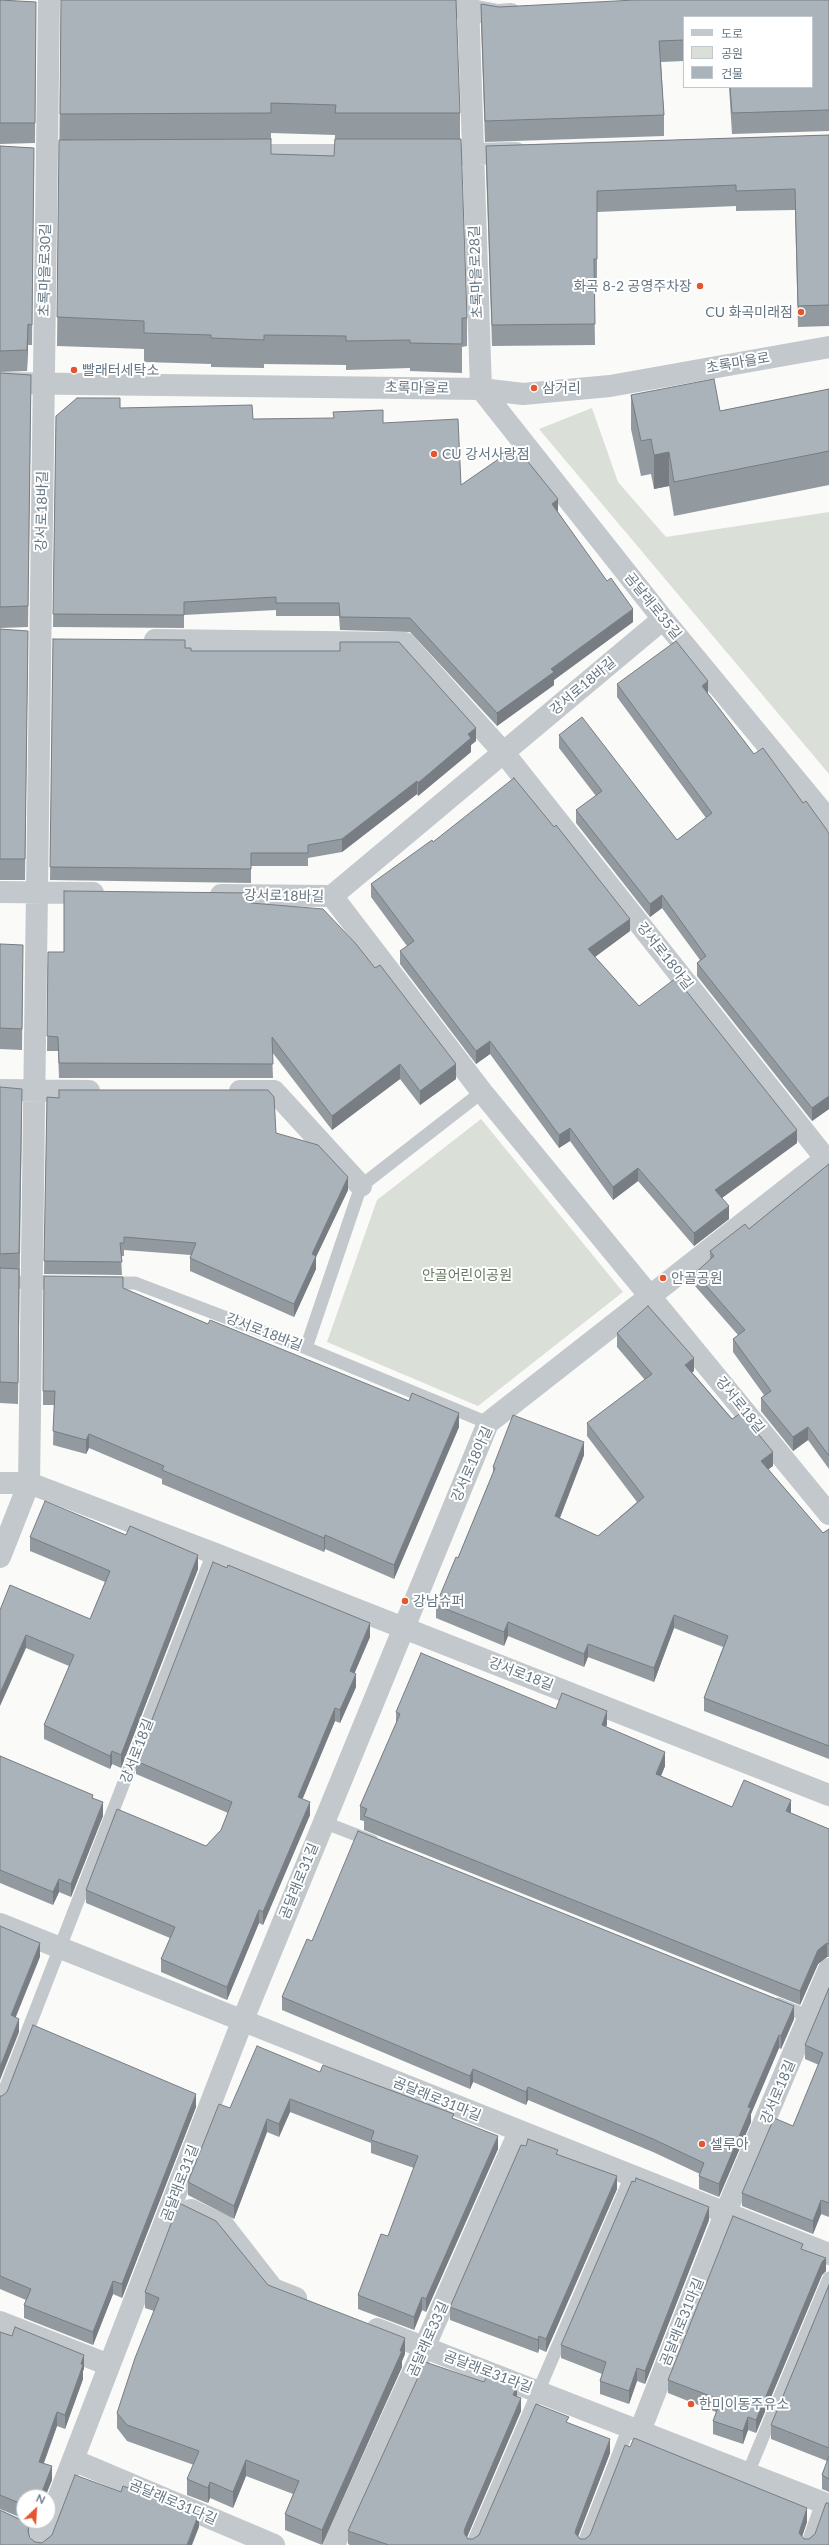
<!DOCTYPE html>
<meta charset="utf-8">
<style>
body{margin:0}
#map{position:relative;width:829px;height:2545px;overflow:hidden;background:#fafaf8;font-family:Lato,"Noto Sans KR",sans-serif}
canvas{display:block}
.legend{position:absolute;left:683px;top:16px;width:130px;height:72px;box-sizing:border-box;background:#fff;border:1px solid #c1c8cd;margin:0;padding:5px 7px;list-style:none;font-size:12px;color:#657683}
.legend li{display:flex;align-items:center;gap:8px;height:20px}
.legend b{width:20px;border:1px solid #c1c8cd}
.north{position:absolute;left:16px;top:2489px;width:40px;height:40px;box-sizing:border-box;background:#fff;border:1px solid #c1c8cd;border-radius:50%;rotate:25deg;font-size:11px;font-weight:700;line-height:16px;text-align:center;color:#657683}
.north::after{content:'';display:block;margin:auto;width:14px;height:18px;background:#e4572e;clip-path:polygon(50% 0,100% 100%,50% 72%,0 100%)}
</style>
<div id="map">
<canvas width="829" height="2545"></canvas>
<ul class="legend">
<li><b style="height:5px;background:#c3c8cc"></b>도로</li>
<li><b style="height:11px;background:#dadfd7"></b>공원</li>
<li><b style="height:11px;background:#aab3b9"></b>건물</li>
</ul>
<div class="north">N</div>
</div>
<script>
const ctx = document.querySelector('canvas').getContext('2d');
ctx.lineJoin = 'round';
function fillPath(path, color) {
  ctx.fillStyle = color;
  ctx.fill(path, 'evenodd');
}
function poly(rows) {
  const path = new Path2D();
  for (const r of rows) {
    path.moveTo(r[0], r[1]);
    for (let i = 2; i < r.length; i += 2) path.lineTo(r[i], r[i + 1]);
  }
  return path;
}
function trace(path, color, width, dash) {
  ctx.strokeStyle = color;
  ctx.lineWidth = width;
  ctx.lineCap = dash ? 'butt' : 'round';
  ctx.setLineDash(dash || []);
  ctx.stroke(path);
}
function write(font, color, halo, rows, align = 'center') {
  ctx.font = font + ' Lato,"Noto Sans KR",sans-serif';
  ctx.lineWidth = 4;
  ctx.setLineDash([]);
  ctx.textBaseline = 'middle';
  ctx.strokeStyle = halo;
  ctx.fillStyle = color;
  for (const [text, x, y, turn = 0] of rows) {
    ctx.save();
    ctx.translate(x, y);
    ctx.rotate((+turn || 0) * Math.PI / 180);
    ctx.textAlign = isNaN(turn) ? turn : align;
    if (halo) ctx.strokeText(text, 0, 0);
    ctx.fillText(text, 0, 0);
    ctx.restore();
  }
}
fillPath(poly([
 [592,408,618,482,666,537,829,512,829,774,539,429],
 [481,1119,623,1292,478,1406,327,1342,377,1200]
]), '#dadfd7');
trace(poly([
 [0,1282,62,1283],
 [106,1283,135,1283,306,1348,488,1423],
 [306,1348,361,1186,482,1092],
 [323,1822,372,1841],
 [778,2004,810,2017],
 [0,2102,213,1553],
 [748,2473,829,2278],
 [0,2517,43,2535],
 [472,2545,631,2176],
 [583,2545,629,2427],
 [807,2545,822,2503]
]), '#c3c8cc', 13);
trace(poly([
 [468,0,481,389],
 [427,2,498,15,511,14],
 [274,155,364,155],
 [432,155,516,153],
 [0,383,481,389,523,394,610,386,829,347],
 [481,389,663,619,829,820],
 [155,640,405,643,504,753,829,1163],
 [0,892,93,893],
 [221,895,332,896,663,619],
 [332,896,482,1092,829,1514],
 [0,1090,89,1091],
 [240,1091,274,1091,361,1186],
 [0,1483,29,1483,213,1553,829,1795],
 [0,1557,29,1483,49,0],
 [0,1924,829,2254],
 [191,2210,224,2226,273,2289,296,2298],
 [0,2322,109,2365],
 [377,2329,829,2505],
 [640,2431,725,2214,829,1969],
 [73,2460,274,2545],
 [40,2545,242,2022,488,1423,829,1156],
 [334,2545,424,2348,519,2132]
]), '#c3c8cc', 22);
fillPath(poly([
 [0,0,36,2,35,143,0,144],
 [61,0,460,113,460,139,467,318,467,346,462,347,462,373,410,371,410,368,346,370,346,365,264,364,264,368,211,367,211,364,144,362,144,349,57,346],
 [271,133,335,135,334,156,271,154],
 [829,0,829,131,732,134,729,87,812,87,812,17,684,17,684,61,661,62,664,115,664,136,485,142,481,24,481,4,499,7],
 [829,135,829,326,798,327,795,210,736,211,736,206,597,212,597,279,594,279,595,345,492,346,486,167,486,146],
 [0,146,34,148,32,345,28,345,27,371,0,372],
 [0,373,31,396,28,627,0,628],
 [829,389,829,485,674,516,669,486,654,489,651,474,641,476,631,429,631,395,720,411],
 [120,408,253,419,383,423,461,485,558,512,633,622,554,680,554,685,497,726,410,632,340,630,339,616,276,616,276,610,184,615,184,628,53,627,56,416],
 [0,629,28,631,25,880,0,880],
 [53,639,185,648,191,651,476,741,471,745,471,752,418,796,417,794,342,852,308,858,308,866,251,866,251,883,50,880],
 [617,684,708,694,754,754,803,803,829,833,829,1109,812,1121,697,976,697,963,700,960,662,908,650,917,576,823,576,810,596,796,559,748,559,735,677,840,706,818,617,697],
 [433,842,630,931,595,957,639,1006,797,1143,722,1198,729,1219,694,1246,638,1181,613,1200,570,1141,559,1148,490,1054,476,1064,400,964,400,951,407,946,371,897,371,884],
 [251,903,456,1079,420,1105,400,1079,332,1130,272,1052,273,1078,59,1078,58,1051,47,1051,48,952,64,952],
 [0,944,23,965,22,1050,0,1049],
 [0,1087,22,1109,18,1404,0,1403],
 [47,1097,276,1133,348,1190,316,1257,316,1269,294,1317,190,1271,190,1258,191,1255,124,1250,124,1256,121,1256,122,1275,44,1274],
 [829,1164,829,1469,808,1440,793,1451,761,1411,761,1398,764,1395,733,1352,733,1339,738,1335,695,1286,695,1273,710,1260,710,1251,749,1229],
 [123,1288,208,1324,459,1427,394,1579,325,1549,324,1552,162,1484,162,1479,89,1448,86,1454,53,1445,54,1405,43,1405,43,1391],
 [617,1333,694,1371,692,1372,773,1466,768,1469,823,1533,829,1529,829,1759,704,1711,704,1698,723,1647,674,1628,654,1682,588,1657,584,1667,508,1636,504,1646,436,1618,436,1605,458,1558,493,1473,493,1467,584,1455,560,1518,598,1536,637,1502,587,1436,587,1423,645,1380,617,1347],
 [30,1537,198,1569,121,1768,112,1764,110,1769,44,1739,44,1725,69,1666,26,1648,0,1610,90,1619,105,1582,30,1551],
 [370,1637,354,1673,356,1687,340,1723,335,1721,302,1799,310,1815,263,1925,259,1923,227,2000,161,1972,161,1959,170,1938,86,1903,86,1890,206,1846,221,1830,228,1813,136,1774,136,1761],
 [556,1709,607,1724,606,1727,665,1766,661,1776,732,1807,791,1813,829,1829,829,1957,827,1957,818,1964,800,2005,364,1830,364,1821,360,1820,360,1806,396,1724,396,1712],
 [0,1756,93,1798,103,1816,71,1897,59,1892,53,1905,0,1883],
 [312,1941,794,2019,781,2049,779,2048,751,2114,751,2122,719,2197,699,2189,699,2176,700,2174,653,2152,528,2100,526,2105,473,2082,470,2089,282,2010,282,1997],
 [829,1988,829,2217,821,2214,813,2234,742,2206,742,2193,793,2126,819,2065,805,2059,805,2045],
 [320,2072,454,2119,498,2149,426,2312,422,2310,414,2330,358,2309,358,2295,388,2236,414,2168,371,2153,371,2143,290,2112,279,2137,267,2132,234,2219,188,2195,188,2182,230,2108],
 [0,2096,196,2107,122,2298,113,2294,93,2345,24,2318,24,2305,26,2300,0,2289],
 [526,2146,558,2155,617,2189,546,2352,539,2349,538,2353,450,2320,450,2307],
 [709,2220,645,2384,637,2381,629,2404,600,2394,600,2381,602,2374,561,2358,561,2345],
 [803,2250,826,2271,822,2275,756,2433,748,2430,743,2444,713,2434,713,2421,716,2412,668,2393,668,2380],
 [268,2285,405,2354,402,2361,402,2367,322,2545,285,2530,285,2514,293,2494,246,2476,233,2508,210,2498,208,2503,187,2495,187,2479,194,2465,127,2441,117,2428,117,2413,154,2311,145,2308,145,2292],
 [829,2285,829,2492,822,2489,822,2475,827,2461,771,2439,771,2425],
 [0,2332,84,2369,83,2371,83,2379,65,2429,57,2426,44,2463,52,2480,45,2497,24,2497,24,2519,0,2509],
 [517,2396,521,2411,467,2537,468,2539,473,2539,479,2535,569,2423,610,2453,578,2536,580,2539,585,2539,807,2522,802,2537,804,2539,809,2539,815,2534,829,2545,350,2545,348,2544,348,2531],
 [30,2521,36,2521,35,2523]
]), '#929a9f');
fillPath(poly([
 [28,324,28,345,27,371,27,350],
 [669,452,669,486,654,489,654,455],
 [558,499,558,512,552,517,552,504],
 [633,609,633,622,554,680,554,685,497,726,497,713,551,669],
 [708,681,708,694,702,686],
 [476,728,476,741,471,745,471,752,418,796,418,783,468,734],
 [417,781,417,794,342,852,342,839],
 [662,895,662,908,650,917,650,904],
 [630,919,630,931,588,962,588,949],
 [490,1041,490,1054,476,1064,476,1051],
 [400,1064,400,1079,332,1130,332,1116],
 [456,1064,456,1079,420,1105,420,1091],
 [829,1096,829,1109,812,1121,812,1108],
 [570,1128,570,1141,559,1148,559,1135],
 [797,1130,797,1143,715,1203,715,1190],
 [638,1168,638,1181,613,1200,613,1187],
 [348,1177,348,1190,316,1257,316,1269,294,1317,294,1304,312,1254],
 [729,1206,729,1219,694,1246,694,1233],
 [694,1358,694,1371,685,1378,685,1365],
 [459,1413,459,1427,394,1579,394,1565],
 [808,1427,808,1440,793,1451,793,1437],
 [89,1434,89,1448,86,1454,86,1440],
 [584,1442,584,1455,555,1530,555,1516],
 [773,1452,773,1466,761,1475,761,1461],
 [325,1535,325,1549,324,1552,324,1538],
 [198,1555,198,1569,121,1768,121,1755],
 [674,1615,674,1628,654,1682,654,1668],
 [508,1622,508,1636,504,1646,504,1632],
 [370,1623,370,1637,350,1684,350,1671],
 [26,1635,26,1648,0,1706,0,1693],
 [588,1644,588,1657,584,1667,584,1654],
 [356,1674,356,1687,340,1723,340,1710],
 [335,1708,335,1721,298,1810,298,1797],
 [607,1711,607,1724,602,1738,602,1725],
 [112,1751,112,1764,110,1769,110,1756],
 [665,1752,665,1766,656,1788,656,1774],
 [791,1800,791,1814,786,1811],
 [103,1802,103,1816,71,1897,71,1884],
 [310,1802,310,1815,263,1925,263,1912],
 [59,1879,59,1892,53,1905,53,1892],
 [259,1910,259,1923,227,2000,227,1987],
 [40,1943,40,1957,11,2029,11,2015],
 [827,1943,827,1957,818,1964,800,2005,800,1991,818,1950],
 [794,2006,794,2019,781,2049,781,2036],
 [19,2019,19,2032,0,2080,0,2067],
 [779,2035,779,2048,751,2114,751,2122,719,2197,719,2184,748,2107],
 [473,2069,473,2082,470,2089,470,2076],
 [528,2087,528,2100,526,2105,526,2092],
 [196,2094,196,2107,122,2298,122,2284],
 [290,2099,290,2112,279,2137,279,2124],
 [267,2119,267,2132,234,2219,234,2206],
 [498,2136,498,2149,426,2312,426,2299],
 [617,2176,617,2189,546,2352,546,2339],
 [821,2200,821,2214,813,2234,813,2221],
 [709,2207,709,2220,645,2384,645,2371],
 [826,2258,826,2271,822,2275,756,2433,756,2420,822,2262],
 [113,2281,113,2294,93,2345,93,2332],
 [422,2297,422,2310,414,2330,414,2317],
 [539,2336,539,2349,538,2353,538,2340],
 [405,2338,405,2354,402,2361,402,2367,322,2545,322,2530],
 [84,2355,84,2369,83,2371,83,2379,65,2429,65,2415,81,2364],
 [637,2368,637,2381,629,2404,629,2391],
 [517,2386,517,2399,513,2395],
 [521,2398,521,2411,465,2542,465,2528],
 [57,2412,57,2426,39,2476,39,2462],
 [748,2417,748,2430,743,2444,743,2431],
 [610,2439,610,2453,576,2542,575,2545,576,2529],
 [246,2460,246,2476,233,2508,233,2492],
 [52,2466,52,2480,45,2497,40,2497],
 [210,2482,210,2498,208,2503,208,2488],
 [807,2508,807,2522,799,2545,799,2533],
 [199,2513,199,2527,192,2545,187,2545],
 [29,2524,29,2538,28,2532]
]), '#777d82');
const building = poly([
 [0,0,36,2,35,123,0,123,0,0],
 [61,0,456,0,460,113,335,113,336,105,271,103,271,113,60,114,61,0],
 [635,0,829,0,829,110,732,113,730,87,812,87,812,17,684,17,684,40,659,41,664,115,485,121,481,4,499,7,635,0],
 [829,135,829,305,798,306,795,189,736,191,736,185,597,191,597,259,594,259,595,324,492,325,486,146,829,135],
 [271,139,271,154,334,156,335,139,461,139,467,318,462,318,462,344,410,343,410,340,346,341,346,336,264,335,264,340,211,338,211,335,144,333,144,321,57,317,59,140,271,139],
 [0,146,34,148,32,325,28,324,27,350,0,351,0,146],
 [0,373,31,375,28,606,0,607,0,373],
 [714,379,720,411,829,389,829,451,674,482,669,452,654,455,651,439,641,441,631,395,714,379],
 [77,398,120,398,120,408,252,405,253,419,334,418,333,412,383,410,383,423,458,419,461,485,516,447,558,499,552,504,607,581,611,578,633,609,551,669,554,672,497,713,410,618,340,617,339,603,276,603,276,597,184,602,184,615,53,614,56,416,77,398],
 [0,629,28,631,25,859,0,859,0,629],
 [53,639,185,640,185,648,191,648,191,651,340,651,340,642,399,642,476,728,468,734,471,738,418,783,417,781,342,839,308,845,308,853,251,853,251,869,50,867,53,639],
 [676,641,708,681,702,686,754,754,763,748,803,803,806,801,829,833,829,1096,812,1108,697,963,706,956,662,895,650,904,576,810,602,791,559,735,582,717,677,840,712,813,617,684,676,641],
 [514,778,554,827,556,825,630,919,588,949,639,1006,676,978,797,1130,715,1190,729,1206,694,1233,638,1168,613,1187,570,1128,559,1135,490,1041,476,1051,400,951,414,941,371,884,432,840,433,842,514,778],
 [64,891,251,893,251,903,323,909,356,944,375,968,380,965,456,1064,420,1091,400,1064,332,1116,272,1037,273,1064,59,1063,58,1037,47,1036,48,952,64,952,64,891],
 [0,944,23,945,22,1029,0,1028,0,944],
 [0,1087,22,1089,19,1253,0,1254,0,1087],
 [59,1090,268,1090,274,1097,276,1133,318,1145,348,1177,312,1254,316,1256,294,1304,190,1258,196,1243,124,1237,124,1243,120,1243,122,1262,44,1261,47,1097,59,1098,59,1090],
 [829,1164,829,1456,808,1427,793,1437,761,1398,771,1391,733,1339,745,1330,695,1273,714,1256,710,1251,745,1224,749,1229,829,1164],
 [0,1268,19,1269,18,1383,0,1382,0,1268],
 [44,1276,123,1277,123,1288,208,1324,210,1320,409,1401,412,1393,459,1413,394,1565,325,1535,324,1538,162,1470,164,1466,89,1434,86,1440,53,1431,55,1391,43,1391,44,1276],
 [648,1306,694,1358,685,1365,732,1419,741,1413,773,1452,761,1461,823,1533,829,1529,829,1746,704,1698,728,1636,674,1615,654,1668,588,1644,584,1654,508,1622,504,1632,436,1605,456,1557,458,1558,495,1468,493,1467,513,1415,584,1442,555,1516,598,1536,644,1497,587,1423,652,1374,617,1333,648,1306],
 [45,1501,126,1535,130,1526,198,1555,121,1755,112,1751,110,1756,44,1725,74,1655,26,1635,0,1693,0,1610,10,1585,90,1619,110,1571,30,1537,45,1501],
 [213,1562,227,1568,228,1565,370,1623,350,1671,356,1674,340,1710,335,1708,298,1797,310,1802,263,1912,259,1910,227,1987,161,1959,175,1927,86,1890,117,1809,206,1846,221,1830,232,1802,136,1761,213,1562],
 [421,1653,556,1709,562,1693,607,1711,602,1725,665,1752,656,1774,732,1807,744,1780,791,1800,786,1811,829,1829,829,1944,827,1943,818,1950,800,1991,364,1816,367,1809,360,1806,400,1714,396,1712,421,1653],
 [0,1756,93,1795,92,1798,103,1802,71,1884,59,1879,53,1892,0,1870,0,1756],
 [358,1831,794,2006,781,2036,779,2035,748,2107,751,2108,719,2184,699,2176,704,2163,653,2139,528,2087,526,2092,473,2069,470,2076,282,1997,307,1939,312,1941,358,1831],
 [0,1926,40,1943,11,2015,19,2019,0,2067,0,1926],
 [829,1988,829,2203,821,2200,813,2221,742,2193,774,2118,793,2126,823,2053,805,2045,829,1988],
 [33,2025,196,2094,122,2284,113,2281,93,2332,24,2305,31,2289,0,2276,0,2096,2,2096,7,2092,33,2025],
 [257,2046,320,2072,323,2065,454,2114,452,2118,498,2136,426,2299,422,2297,414,2317,358,2295,381,2234,388,2236,418,2156,371,2140,374,2131,290,2099,279,2124,267,2119,234,2206,188,2182,219,2104,230,2108,257,2046],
 [528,2139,558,2150,556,2154,617,2176,546,2339,539,2336,538,2340,450,2307,521,2145,526,2146,528,2139],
 [636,2178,709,2207,645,2371,637,2368,629,2391,600,2381,606,2362,561,2345,632,2181,635,2182,636,2178],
 [179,2203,216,2221,268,2285,405,2338,400,2351,402,2351,322,2530,285,2514,299,2481,246,2460,233,2492,210,2482,208,2488,187,2479,199,2451,127,2425,117,2413,135,2358,159,2298,145,2292,179,2203],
 [733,2216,803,2244,801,2249,826,2258,822,2262,756,2420,748,2417,743,2431,713,2421,721,2400,668,2380,733,2216],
 [829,2285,829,2448,771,2425,829,2285],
 [15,2327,84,2355,81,2364,83,2365,65,2415,57,2412,39,2462,52,2466,40,2497,24,2497,24,2505,0,2495,0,2332,12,2336,15,2327],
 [425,2362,484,2382,488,2374,517,2386,513,2395,521,2398,465,2528,464,2533,468,2539,473,2539,479,2535,536,2404,569,2417,566,2422,610,2439,576,2529,575,2533,580,2539,585,2539,590,2535,625,2445,630,2447,634,2438,807,2508,799,2533,804,2539,809,2539,815,2534,826,2503,829,2503,829,2545,389,2545,348,2531,425,2362],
 [829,2456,829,2479,822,2475,829,2456],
 [75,2475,121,2492,123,2486,199,2513,187,2545,0,2545,0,2510,29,2524,28,2532,30,2538,35,2542,42,2543,52,2535,75,2475]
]);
fillPath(building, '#aab3b9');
trace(building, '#777d82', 1);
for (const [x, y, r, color] of [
 [700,286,4,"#e4572e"],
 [801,312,4,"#e4572e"],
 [74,370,4,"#e4572e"],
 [534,388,4,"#e4572e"],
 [434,454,4,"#e4572e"],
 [663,1278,4,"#e4572e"],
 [405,1601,4,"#e4572e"],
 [702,2144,4,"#e4572e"],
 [691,2404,4,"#e4572e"]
]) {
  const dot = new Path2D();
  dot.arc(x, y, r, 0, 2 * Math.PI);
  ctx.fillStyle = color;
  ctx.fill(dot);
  trace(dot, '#fff', 1.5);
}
write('14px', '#657683', '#fff', [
 ["초록마을로30길",45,270,-89],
 ["초록마을로28길",476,272,-92],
 ["초록마을로",738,363,-10],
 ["초록마을로",417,388,1],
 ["강서로18바길",42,511,-89],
 ["곰달래로35길",653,606,51],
 ["강서로18바길",583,686,-40],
 ["강서로18바길",284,896,1],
 ["강서로18아길",665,956,52],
 ["강서로18바길",264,1332,21],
 ["강서로18길",740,1405,51],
 ["강서로18아길",472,1464,-66],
 ["강서로18길",521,1674,21],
 ["강서로18길",137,1751,-69],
 ["곰달래로31길",299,1881,-68],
 ["강서로18길",778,2092,-67],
 ["곰달래로31마길",437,2099,22],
 ["곰달래로31길",180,2183,-69],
 ["곰달래로31마길",682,2322,-68],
 ["곰달래로33길",428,2339,-66],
 ["곰달래로31라길",488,2372,21],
 ["곰달래로31다길",173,2502,23]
]);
write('14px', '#657683', '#fff', [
 ["화곡 8-2 공영주차장",692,286,"right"],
 ["CU 화곡미래점",793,312,"right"],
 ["빨래터세탁소",82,370],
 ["삼거리",542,388],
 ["CU 강서사랑점",442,454],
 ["안골공원",671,1278],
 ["강남슈퍼",413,1601],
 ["셀루아",710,2144],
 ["한미이동주유소",699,2404]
], 'left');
write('14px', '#687a64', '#fff', [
 ["안골어린이공원",467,1275]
]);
</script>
